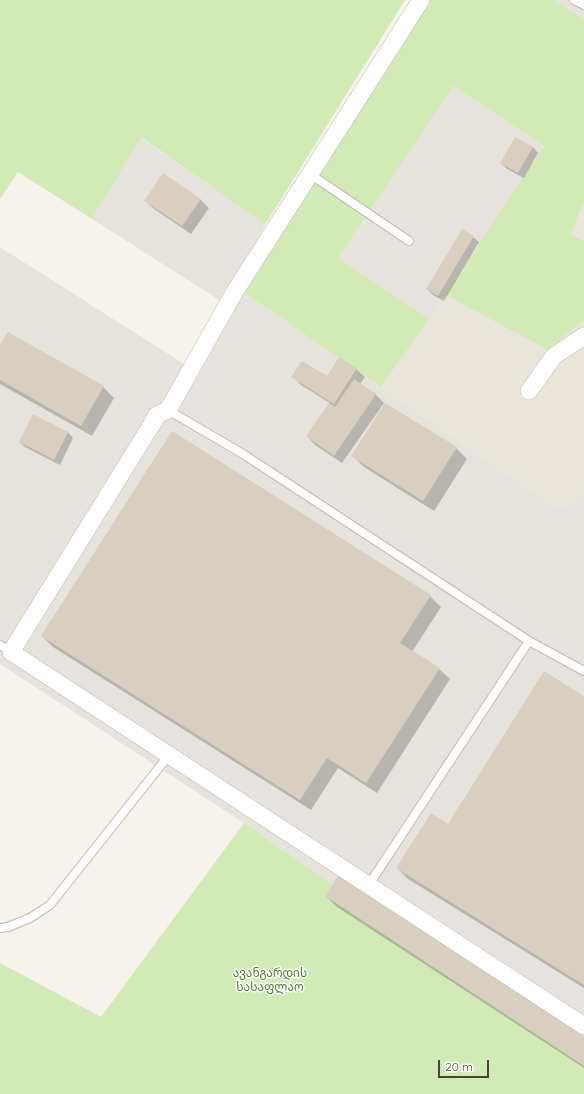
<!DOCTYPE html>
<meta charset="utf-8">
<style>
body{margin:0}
#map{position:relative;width:584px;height:1094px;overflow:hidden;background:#f6f3ec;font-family:Quicksand,sans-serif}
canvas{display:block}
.scale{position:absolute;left:438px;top:1060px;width:51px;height:18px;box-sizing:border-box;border:2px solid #4b4439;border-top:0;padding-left:5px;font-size:12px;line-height:14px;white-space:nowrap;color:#4b4439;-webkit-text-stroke:3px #fff;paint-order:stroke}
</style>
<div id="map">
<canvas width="584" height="1094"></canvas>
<div class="scale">20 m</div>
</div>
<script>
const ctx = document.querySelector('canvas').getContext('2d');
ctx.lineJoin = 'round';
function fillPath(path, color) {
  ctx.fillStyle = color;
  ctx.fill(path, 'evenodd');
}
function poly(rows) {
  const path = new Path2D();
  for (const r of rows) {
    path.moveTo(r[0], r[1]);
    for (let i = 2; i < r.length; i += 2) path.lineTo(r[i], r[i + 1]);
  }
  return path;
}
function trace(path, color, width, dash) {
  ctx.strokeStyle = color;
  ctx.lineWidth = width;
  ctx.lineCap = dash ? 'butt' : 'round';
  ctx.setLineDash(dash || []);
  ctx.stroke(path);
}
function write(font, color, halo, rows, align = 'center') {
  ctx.font = font + ' Quicksand,"Noto Sans Georgian",sans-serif';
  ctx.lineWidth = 3;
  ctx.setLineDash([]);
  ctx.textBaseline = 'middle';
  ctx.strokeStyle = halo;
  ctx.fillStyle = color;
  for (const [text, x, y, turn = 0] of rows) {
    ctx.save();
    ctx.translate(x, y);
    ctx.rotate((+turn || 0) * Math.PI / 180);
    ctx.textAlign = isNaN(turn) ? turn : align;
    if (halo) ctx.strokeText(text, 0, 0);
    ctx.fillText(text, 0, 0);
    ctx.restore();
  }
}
fillPath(poly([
 [584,201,584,241,571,234],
 [445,295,548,350,584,320,584,494,558,509,381,387]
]), '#eae5da');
fillPath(poly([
 [553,0,584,0,584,19],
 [453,86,544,146,429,319,338,258],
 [140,137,265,225,224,303,92,219],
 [0,247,184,364,200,373,243,292,558,509,584,494,584,1059,244,823,0,664]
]), '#e6e2dd');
fillPath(poly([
 [0,0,405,0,265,225,141,137,92,219,18,172,0,199],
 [428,0,553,0,584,19,584,201,571,234,584,241,584,320,548,350,445,295,544,146,453,86,338,258,429,319,381,387,243,292],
 [244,823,584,1059,584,1094,0,1094,0,963,101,1017]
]), '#d2eab5');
fillPath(poly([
 [533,147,538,153,524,178,507,169,501,163],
 [200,199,209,208,191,234,154,209,145,201],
 [473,237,479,242,444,301,433,295,427,289],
 [8,333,103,387,114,398,92,436,0,384,0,347],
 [356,369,365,377,360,384,375,394,384,403,342,463,315,445,307,436,330,403,301,385,293,377,327,378],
 [33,415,68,432,73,438,60,465,25,447,20,442],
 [456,448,467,459,434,511,364,467,353,456],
 [430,596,441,607,412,652,439,669,450,679,377,793,338,768,311,810,53,647,42,636],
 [584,697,584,988,408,879,397,868,448,825],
 [326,896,584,1037,584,1068,337,907]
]), '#0003');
fillPath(poly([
 [515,137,533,147,518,173,500,163],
 [163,173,201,199,182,226,144,201],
 [462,229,474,236,438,296,426,289],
 [8,332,104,386,81,426,0,380,0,345],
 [339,357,357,368,334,404,291,377,302,361,327,376],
 [354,379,376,394,334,456,306,436,329,403,335,407],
 [385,403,457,447,423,501,351,456],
 [33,414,68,432,54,460,19,442],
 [172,431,431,595,400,643,440,668,366,783,327,758,300,800,41,636],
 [544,671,584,696,584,985,396,868,431,813,448,824],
 [338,876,584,1036,584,1066,325,896]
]), '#d8cfc1');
const service = poly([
 [574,0,584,5],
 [310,174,409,241],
 [168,410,243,454,529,641,584,671],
 [0,645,11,652],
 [368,886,529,641],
 [0,928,8,927,30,918,50,905,169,755]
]);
const minor = poly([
 [421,0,234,293,168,410,157,415,152,424,11,652,584,1026],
 [529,391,554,356,584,336]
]);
trace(service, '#c2bbae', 10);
trace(minor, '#c2bbae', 18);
trace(service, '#fff', 8);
trace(minor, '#fff', 17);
write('12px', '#4a7f2a', '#fff', [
 ["ავანგარდის",270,973],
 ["სასაფლაო",270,987]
]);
</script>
